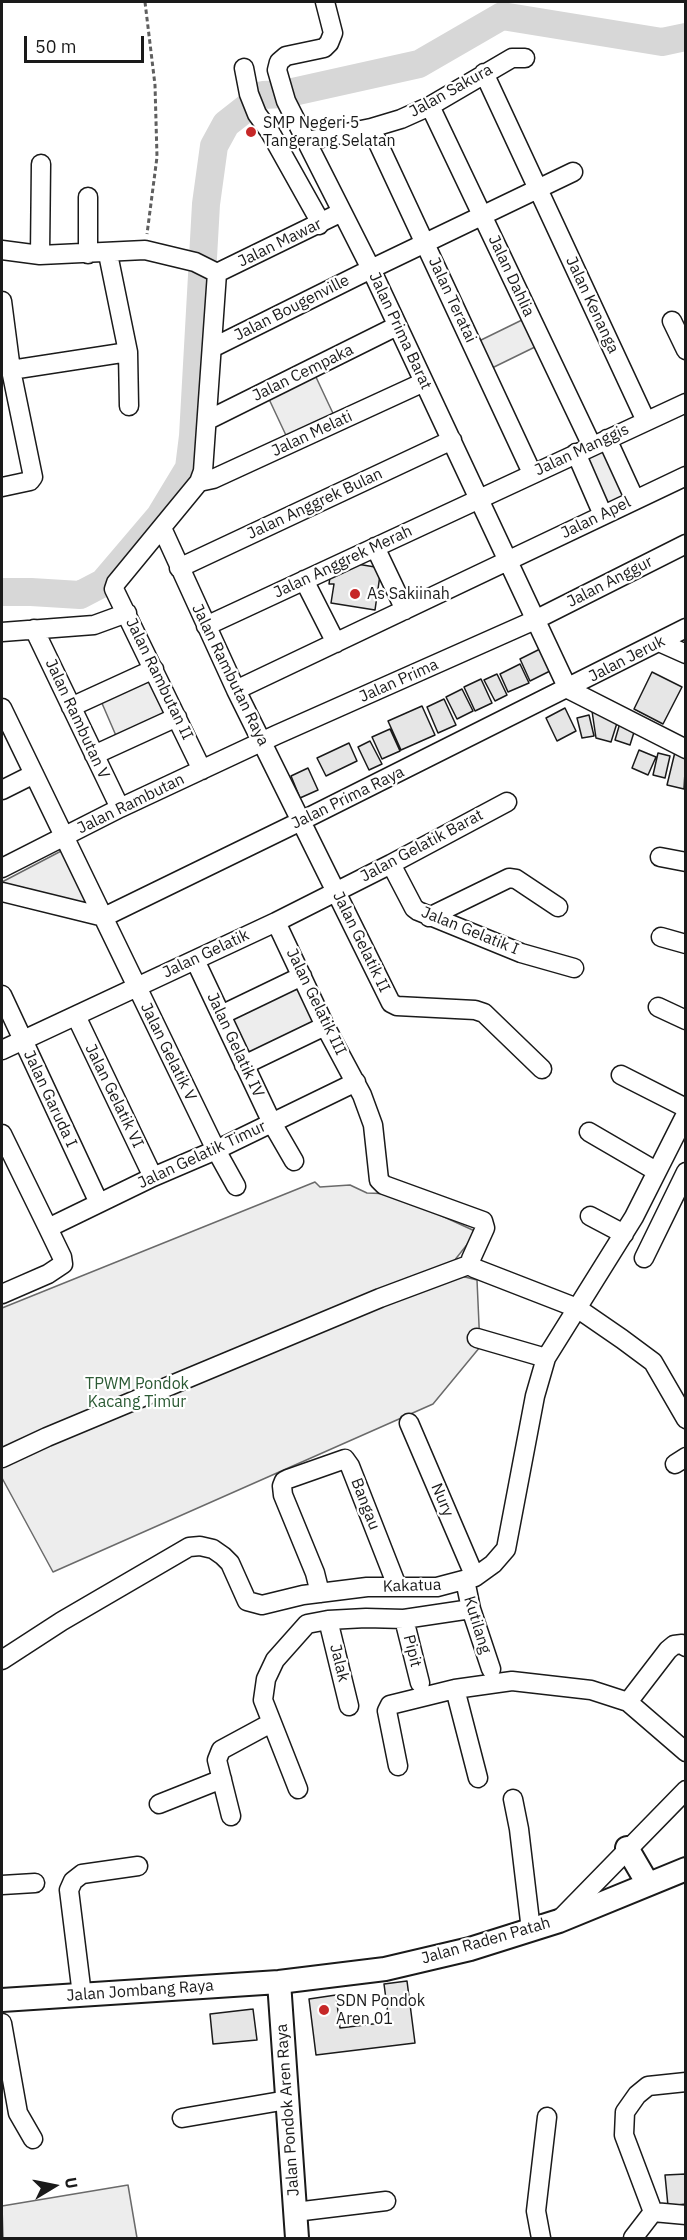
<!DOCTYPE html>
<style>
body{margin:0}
#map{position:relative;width:687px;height:2240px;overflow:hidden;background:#fff;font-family:"IBM Plex Sans",sans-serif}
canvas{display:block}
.frame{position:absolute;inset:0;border:3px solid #1a1a1a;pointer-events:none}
.north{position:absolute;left:24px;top:2156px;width:60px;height:60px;-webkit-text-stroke:4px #fff;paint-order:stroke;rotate:80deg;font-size:16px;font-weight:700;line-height:24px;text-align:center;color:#1a1a1a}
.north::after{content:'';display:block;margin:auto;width:21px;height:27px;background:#1a1a1a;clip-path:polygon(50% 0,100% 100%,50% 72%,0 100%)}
.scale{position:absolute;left:24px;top:36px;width:120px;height:27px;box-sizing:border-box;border:3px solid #1a1a1a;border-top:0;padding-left:8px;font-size:18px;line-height:21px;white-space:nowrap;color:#1a1a1a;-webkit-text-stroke:4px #fff;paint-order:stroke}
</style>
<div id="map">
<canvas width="687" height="2240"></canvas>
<div class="frame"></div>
<div class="north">U</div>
<div class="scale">50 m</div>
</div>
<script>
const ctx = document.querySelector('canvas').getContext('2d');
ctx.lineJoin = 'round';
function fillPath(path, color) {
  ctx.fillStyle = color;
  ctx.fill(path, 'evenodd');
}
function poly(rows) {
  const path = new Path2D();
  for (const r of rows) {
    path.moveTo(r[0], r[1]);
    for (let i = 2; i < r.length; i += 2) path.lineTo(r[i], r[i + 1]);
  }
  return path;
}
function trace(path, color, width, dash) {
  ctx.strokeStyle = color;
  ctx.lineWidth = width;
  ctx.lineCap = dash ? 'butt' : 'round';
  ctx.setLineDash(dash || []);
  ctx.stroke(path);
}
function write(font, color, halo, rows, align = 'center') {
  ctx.font = font + ' "IBM Plex Sans",sans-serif';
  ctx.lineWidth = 4.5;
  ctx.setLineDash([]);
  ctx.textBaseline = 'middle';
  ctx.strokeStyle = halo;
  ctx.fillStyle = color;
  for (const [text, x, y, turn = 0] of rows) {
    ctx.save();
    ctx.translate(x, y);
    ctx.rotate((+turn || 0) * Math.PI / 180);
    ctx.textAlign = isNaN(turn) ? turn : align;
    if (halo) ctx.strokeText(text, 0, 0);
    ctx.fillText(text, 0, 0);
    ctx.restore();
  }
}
const built = poly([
 [524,319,537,346,490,369,477,342,524,319],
 [315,375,338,424,291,446,268,397,315,375],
 [606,449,628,498,606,508,585,459,606,449],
 [147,678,165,715,117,738,101,701,147,678],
 [65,849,97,912,2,892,2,882,65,849],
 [300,985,317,1022,246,1058,228,1019,300,985],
 [315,1182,320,1187,350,1185,367,1193,394,1194,477,1232,454,1261,457,1275,477,1280,480,1347,433,1404,53,1572,2,1478,2,1308,315,1182],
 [128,2185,137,2238,3,2238,2,2206,128,2185]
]);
fillPath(built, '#ededed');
trace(built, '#6a6a6a', 1.5);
trace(poly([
 [2,592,31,592,80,595,103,583,160,516,189,468,193,436,206,204,214,146,226,124,263,95,284,94,419,64,502,16,662,42,686,37]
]), '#d7d7d7', 28);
const building = poly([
 [357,564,381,568,375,610,331,603,334,584,329,584,330,577,357,564],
 [540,649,550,671,530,681,520,659,540,649],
 [520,664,529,683,508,692,500,674,520,664],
 [652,672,682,687,663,724,634,709,652,672],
 [497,674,507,695,495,701,484,680,497,674],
 [481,679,492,703,475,711,464,687,481,679],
 [462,689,473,711,457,719,446,697,462,689],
 [444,699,456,725,438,733,427,707,444,699],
 [422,706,435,735,401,750,388,721,422,706],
 [565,708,576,731,557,741,546,718,565,708],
 [592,711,617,723,611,742,596,738,592,711],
 [589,715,594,736,582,738,577,718,589,715],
 [620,723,635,729,630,745,615,740,620,723],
 [390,729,400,751,382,759,372,737,390,729],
 [370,741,382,764,369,770,358,747,370,741],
 [349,743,357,761,326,776,317,758,349,743],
 [639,750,656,757,648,775,632,768,639,750],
 [675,752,686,755,684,789,667,785,675,752],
 [658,753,670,756,665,778,653,775,658,753],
 [308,768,318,790,300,798,291,776,308,768],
 [407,1981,415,2043,316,2055,309,1999,336,1995,340,2028,389,2022,384,1984,407,1981],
 [253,2009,257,2040,213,2044,210,2014,253,2009],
 [686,2174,686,2204,668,2206,665,2175,686,2174]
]);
fillPath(building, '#e6e6e6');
trace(building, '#1a1a1a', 1.5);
const minor = poly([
 [325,2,333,33,329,43,324,48,286,56,279,62,277,70,286,101,371,269,568,689],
 [244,68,249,94,257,114,270,132,317,216,319,225],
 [484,73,646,421],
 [430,106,592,446],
 [371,128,532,473],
 [307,141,371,128,401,119,430,106,512,58,525,58],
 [2,250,40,255,145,250,195,262,217,273],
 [88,254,88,197],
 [108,254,128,352,129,406],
 [40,255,41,164],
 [217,273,342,212],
 [2,301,11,370,33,477,30,481,2,487],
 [672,321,686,350],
 [214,347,371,269,573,172],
 [11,370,128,352],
 [208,420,397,326],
 [607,439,635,500],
 [576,453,603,515],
 [199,482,213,479,424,382],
 [162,528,236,690,391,1003,397,1006,475,1010,484,1013,542,1069],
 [375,547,405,610],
 [179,568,452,440],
 [304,580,336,643],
 [206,626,686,403],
 [34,629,120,808],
 [2,632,94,625,127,613],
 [659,642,686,654],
 [568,689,686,749],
 [236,690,686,476],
 [71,707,154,669],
 [2,708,216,1150,236,1186],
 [94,755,177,717],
 [202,770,114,589,116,583,199,482,203,471,217,273],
 [2,790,34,774],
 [660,857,686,862],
 [391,864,414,908,418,911,521,953,574,968],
 [2,868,120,808,276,735,535,620,686,544],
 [2,892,104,917,301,821,686,628],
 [429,917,509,878,516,879,558,907],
 [276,922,325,1026,362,1095,373,1125,379,1180,384,1185,483,1221,485,1228,471,1259,471,1264],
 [661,937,686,944],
 [195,960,272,1123,294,1161],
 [2,995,99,1203],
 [658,1007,686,1020],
 [221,1015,302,976],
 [76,1016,153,1177],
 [2,1050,276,922,391,864,507,802],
 [244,1065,325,1026],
 [621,1075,686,1108],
 [589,1132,656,1171],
 [2,1134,48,1228,62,1257,63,1264,48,1274,2,1294],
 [590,1216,624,1234],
 [48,1228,153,1177,216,1150,356,1082],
 [644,1258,686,1172],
 [471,1264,474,1268,577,1308,622,1339,653,1362,686,1419],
 [477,1338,546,1358],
 [409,1423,475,1577],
 [2,1458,47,1437,380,1298,471,1264],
 [675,1464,686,1457],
 [465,1580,471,1609,491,1669],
 [320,1593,315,1573,283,1495,282,1486,284,1481,288,1479,345,1459,350,1466,397,1586],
 [404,1619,420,1683],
 [328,1620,349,1706],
 [2,1660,62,1621,189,1547,200,1546,213,1549,223,1556,230,1563,247,1601,262,1605,303,1595,367,1587,437,1587,475,1577,493,1564,506,1549,535,1396,546,1358,634,1217,686,1114],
 [455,1689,478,1778],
 [628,1702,668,1650,674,1645,682,1644,686,1647],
 [398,1766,387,1711,390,1705,455,1689,512,1681,591,1690,628,1702,686,1752],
 [298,1789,263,1700,266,1679,275,1660,307,1624,328,1620,366,1618,404,1619,471,1609],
 [513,1799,519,1829,531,1930],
 [159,1804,222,1779],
 [231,1816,217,1760,221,1750,271,1723],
 [2,1885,35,1883],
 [561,1918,686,1790],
 [82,1995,69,1890,73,1881,82,1874,138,1866],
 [2,2023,18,2113,33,2139],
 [182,2118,287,2100],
 [295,2212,386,2201],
 [653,2212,624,2135,625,2112,637,2095,648,2086,686,2082],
 [653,2212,686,2215],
 [541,2238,536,2211,547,2117],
 [633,2238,653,2212]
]);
const major = poly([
 [627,1848,648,1884],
 [279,1982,297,2238],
 [2,2000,279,1982,385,1969,470,1949,559,1921,686,1869]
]);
trace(minor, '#1a1a1a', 21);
trace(major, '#1a1a1a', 26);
trace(poly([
 [145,2,155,85,157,157,147,234]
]), '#5f5f5f', 3, [4.5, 3]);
trace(minor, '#fff', 18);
trace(major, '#fff', 22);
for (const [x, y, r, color] of [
 [251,132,6,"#c62828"],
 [355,594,6,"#c62828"],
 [324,2010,6,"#c62828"]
]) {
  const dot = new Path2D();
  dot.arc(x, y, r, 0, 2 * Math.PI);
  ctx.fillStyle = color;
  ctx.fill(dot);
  trace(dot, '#fff', 2);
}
write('16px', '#1a1a1a', '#fff', [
 ["Jalan Sakura",451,91,-29],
 ["Jalan Mawar",280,243,-26],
 ["Jalan Dahlia",511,276,65],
 ["Jalan Teratai",452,300,65],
 ["Jalan Kenanga",592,305,65],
 ["Jalan Bougenville",292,308,-27],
 ["Jalan Prima Barat",400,331,65],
 ["Jalan Cempaka",303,373,-26],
 ["Jalan Melati",312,434,-25],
 ["Jalan Manggis",582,450,-25],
 ["Jalan Anggrek Bulan",315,504,-25],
 ["Jalan Apel",596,518,-26],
 ["Jalan Anggrek Merah",343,562,-25],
 ["Jalan Anggur",610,582,-27],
 ["Jalan Jeruk",627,659,-27],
 ["Jalan Rambutan Raya",230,675,64],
 ["Jalan Rambutan II",159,679,64],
 ["Jalan Prima",399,681,-24],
 ["Jalan Rambutan V",77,719,65],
 ["Jalan Prima Raya",348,798,-26],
 ["Jalan Rambutan",131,804,-26],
 ["Jalan Gelatik Barat",422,846,-28],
 ["Jalan Gelatik I",470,931,22],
 ["Jalan Gelatik II",361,942,64],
 ["Jalan Gelatik",206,954,-25],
 ["Jalan Gelatik III",316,1002,64],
 ["Jalan Gelatik IV",235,1045,65],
 ["Jalan Gelatik V",168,1052,64],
 ["Jalan Gelatik VI",114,1096,64],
 ["Jalan Garuda I",50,1099,65],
 ["Jalan Gelatik Timur",202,1155,-25],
 ["Nury",442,1500,67],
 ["Bangau",365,1504,69],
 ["Kakatua",412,1586,-2],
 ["Kutilang",477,1625,73],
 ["Pipit",412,1651,76],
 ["Jalak",339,1663,76],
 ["Jalan Raden Patah",486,1941,-16],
 ["Jalan Jombang Raya",140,1991,-4],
 ["Jalan Pondok Aren Raya",288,2110,-94]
]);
write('16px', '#1a1a1a', '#fff', [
 ["SMP Negeri 5",263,123],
 ["Tangerang Selatan",263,141],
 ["As Sakiinah",367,594],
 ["SDN Pondok",336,2001],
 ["Aren 01",336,2019]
], 'left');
write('16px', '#2b5a34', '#fff', [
 ["TPWM Pondok",137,1384],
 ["Kacang Timur",137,1402]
]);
</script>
